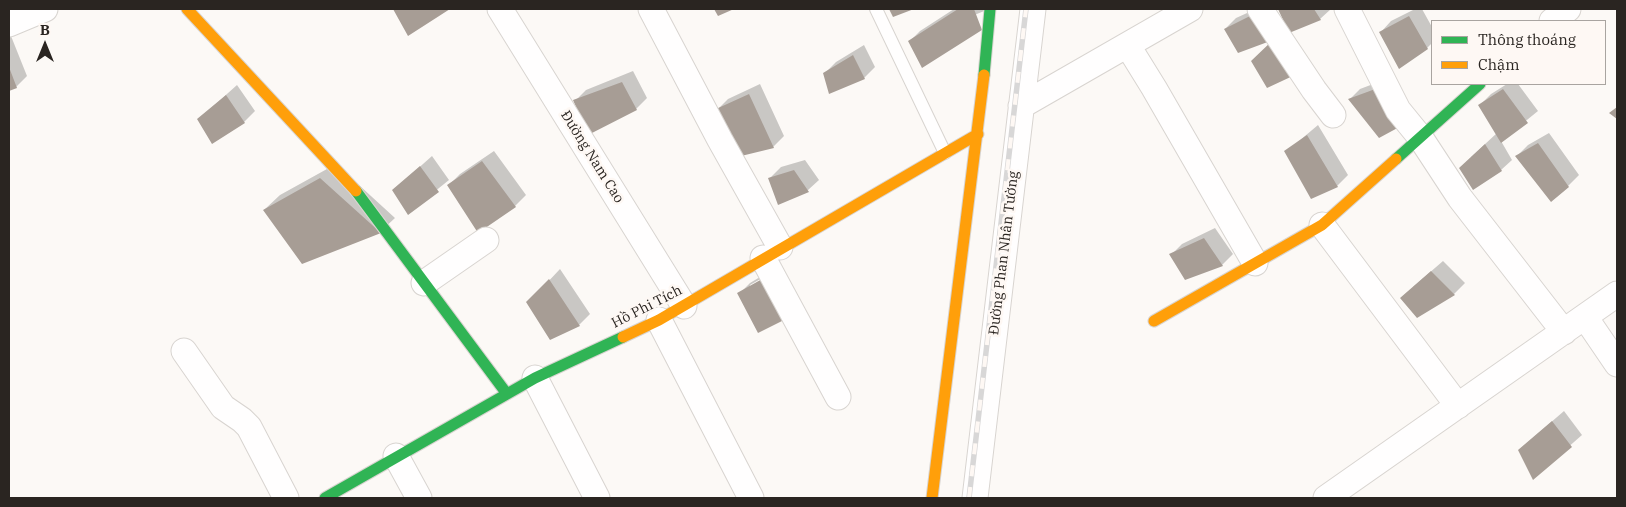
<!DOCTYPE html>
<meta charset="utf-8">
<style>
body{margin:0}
#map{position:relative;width:1626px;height:507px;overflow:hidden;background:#fcf9f6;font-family:"IBM Plex Serif",serif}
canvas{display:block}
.frame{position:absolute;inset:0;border:10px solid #2a2521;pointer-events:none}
.legend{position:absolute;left:1431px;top:20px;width:175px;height:65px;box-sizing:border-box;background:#fef8f4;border:1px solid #a9a4a0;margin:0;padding:6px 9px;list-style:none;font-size:15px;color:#2a2521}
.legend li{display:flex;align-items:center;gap:10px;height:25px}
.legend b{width:25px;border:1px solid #a9a4a0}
.north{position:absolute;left:20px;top:20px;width:50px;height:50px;-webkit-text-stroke:4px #fef8f4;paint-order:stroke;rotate:0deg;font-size:14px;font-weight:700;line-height:20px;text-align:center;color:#2a2521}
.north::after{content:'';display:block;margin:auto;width:18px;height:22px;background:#2a2521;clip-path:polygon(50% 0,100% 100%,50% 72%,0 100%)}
</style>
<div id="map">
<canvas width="1626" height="507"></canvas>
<div class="frame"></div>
<ul class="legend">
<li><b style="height:6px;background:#30b455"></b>Thông thoáng</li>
<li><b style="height:6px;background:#ff9f0a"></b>Chậm</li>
</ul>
<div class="north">B</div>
</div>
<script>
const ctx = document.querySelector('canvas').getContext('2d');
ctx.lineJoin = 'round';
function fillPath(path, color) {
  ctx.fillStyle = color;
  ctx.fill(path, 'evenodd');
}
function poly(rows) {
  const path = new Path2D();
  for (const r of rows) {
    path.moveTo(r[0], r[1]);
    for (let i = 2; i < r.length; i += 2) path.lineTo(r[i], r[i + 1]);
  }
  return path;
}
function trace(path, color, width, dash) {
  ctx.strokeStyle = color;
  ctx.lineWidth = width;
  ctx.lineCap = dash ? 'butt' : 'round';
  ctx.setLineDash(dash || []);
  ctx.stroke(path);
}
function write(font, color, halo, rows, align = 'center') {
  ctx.font = font + ' "IBM Plex Serif",serif';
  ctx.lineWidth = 5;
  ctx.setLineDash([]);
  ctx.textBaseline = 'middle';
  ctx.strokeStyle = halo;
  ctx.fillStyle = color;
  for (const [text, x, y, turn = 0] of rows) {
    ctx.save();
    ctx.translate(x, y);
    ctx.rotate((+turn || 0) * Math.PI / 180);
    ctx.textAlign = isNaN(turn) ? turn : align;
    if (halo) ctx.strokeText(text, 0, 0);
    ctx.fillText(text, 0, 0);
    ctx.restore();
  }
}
fillPath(poly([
 [394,9,448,9,408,34],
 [954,9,989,9,909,42,920,31],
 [1256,9,1277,38,1225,29,1236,18],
 [1280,9,1331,9,1320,19,1289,31],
 [1415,9,1422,9,1432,27,1432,43,1427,48,1381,32,1391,21],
 [9,31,27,76,16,87,9,90],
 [864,45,875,67,864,78,825,73,836,62],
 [633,71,647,98,636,109,575,101,586,90],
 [1389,78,1413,113,1349,100,1360,89],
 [760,84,784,136,773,147,717,110,728,99],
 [1507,84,1518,84,1538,111,1501,141,1512,160,1501,170,1471,157,1497,133,1480,105,1491,94],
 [237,85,255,111,244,122,212,142,199,119],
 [1318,125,1348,175,1337,186,1286,152],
 [1549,133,1579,175,1568,186,1517,156,1528,145],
 [494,151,526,195,515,206,479,231,449,185,460,174],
 [432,156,449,180,408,213,405,180],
 [805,160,819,180,808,190,779,203,770,178,781,167],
 [336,164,395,218,380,232,264,210,280,195],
 [1215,228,1233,254,1222,265,1185,279,1171,255,1182,244],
 [1443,261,1465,283,1454,294,1417,316,1413,287],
 [775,268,798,306,739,294,750,283],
 [769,274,770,276,750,288,750,285],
 [560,269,590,314,579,325,550,338,528,303],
 [1564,411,1582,435,1533,478,1519,450]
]), '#0003');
fillPath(poly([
 [393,9,450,9,408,36],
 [714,9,734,9,718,16],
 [889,9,914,9,893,17],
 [958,9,974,9,982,30,922,68,908,41],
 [1278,9,1314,9,1321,20,1289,33],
 [1252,15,1273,40,1238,53,1224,29],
 [1409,16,1428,49,1399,69,1379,32],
 [1273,40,1297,74,1267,88,1251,61],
 [853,55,865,79,829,94,823,73],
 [9,67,17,88,9,91],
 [622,82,637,110,588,135,573,100],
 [1378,88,1403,125,1379,138,1348,99],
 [1503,89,1528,123,1501,143,1478,105],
 [749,94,774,148,737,157,716,109],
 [226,95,245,123,212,144,197,119],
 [1617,107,1617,119,1609,113],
 [1307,135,1338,187,1311,199,1284,151],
 [1538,143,1569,187,1551,202,1515,156],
 [1485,144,1502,171,1473,190,1459,168],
 [482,161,516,207,478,233,447,185],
 [420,166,439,192,408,215,392,190],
 [794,170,809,192,778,205,768,178],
 [320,178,381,233,302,264,263,210],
 [1204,238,1223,266,1185,280,1169,254],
 [1431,271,1455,295,1417,318,1400,298],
 [764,278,788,318,758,333,737,293],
 [549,279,580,326,550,340,526,302],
 [1552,421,1572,447,1533,480,1518,450]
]), '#a79d95');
const lane = poly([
 [876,9,945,153]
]);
const street = poly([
 [500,9,684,306],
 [651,9,720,140,780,247],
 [1260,9,1314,90,1333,115],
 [1347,9,1398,110,1420,137,1460,198,1564,332],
 [1552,21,1568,9],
 [9,24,45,9],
 [1128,46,1154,88,1255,263],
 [1021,106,1190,9],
 [1322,225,1458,406],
 [763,258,838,397],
 [424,283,486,240],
 [1585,317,1617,364],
 [659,320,751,498],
 [184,351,223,407,242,420,249,427,286,498],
 [535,378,597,498],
 [396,456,419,498],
 [975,498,1033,9],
 [1326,498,1617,294]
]);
const fast = poly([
 [984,75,990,9],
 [1396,159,1480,84],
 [356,191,507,394],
 [325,498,535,378,623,337]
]);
const slow = poly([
 [187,9,356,191],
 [1154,321,1322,225,1396,159],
 [623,337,659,320,978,134],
 [932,498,984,75]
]);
trace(lane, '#d8d4d0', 14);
trace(street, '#d8d4d0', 27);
trace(fast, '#d8d4d0', 13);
trace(slow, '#d8d4d0', 13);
trace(lane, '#fffefe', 12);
trace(street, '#fffefe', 25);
trace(fast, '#30b455', 11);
trace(slow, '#ff9f0a', 11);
const rail = poly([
 [969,498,1026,9]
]);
trace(rail, '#d8d7d7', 5.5);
trace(rail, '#fef8f4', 4, [11]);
write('14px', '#2a2521', '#fef8f4', [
 ["Đường Nam Cao",592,157,58],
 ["Đường Phan Nhân Tường",1004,253,-83],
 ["Hồ Phi Tích",647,307,-27]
]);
</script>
